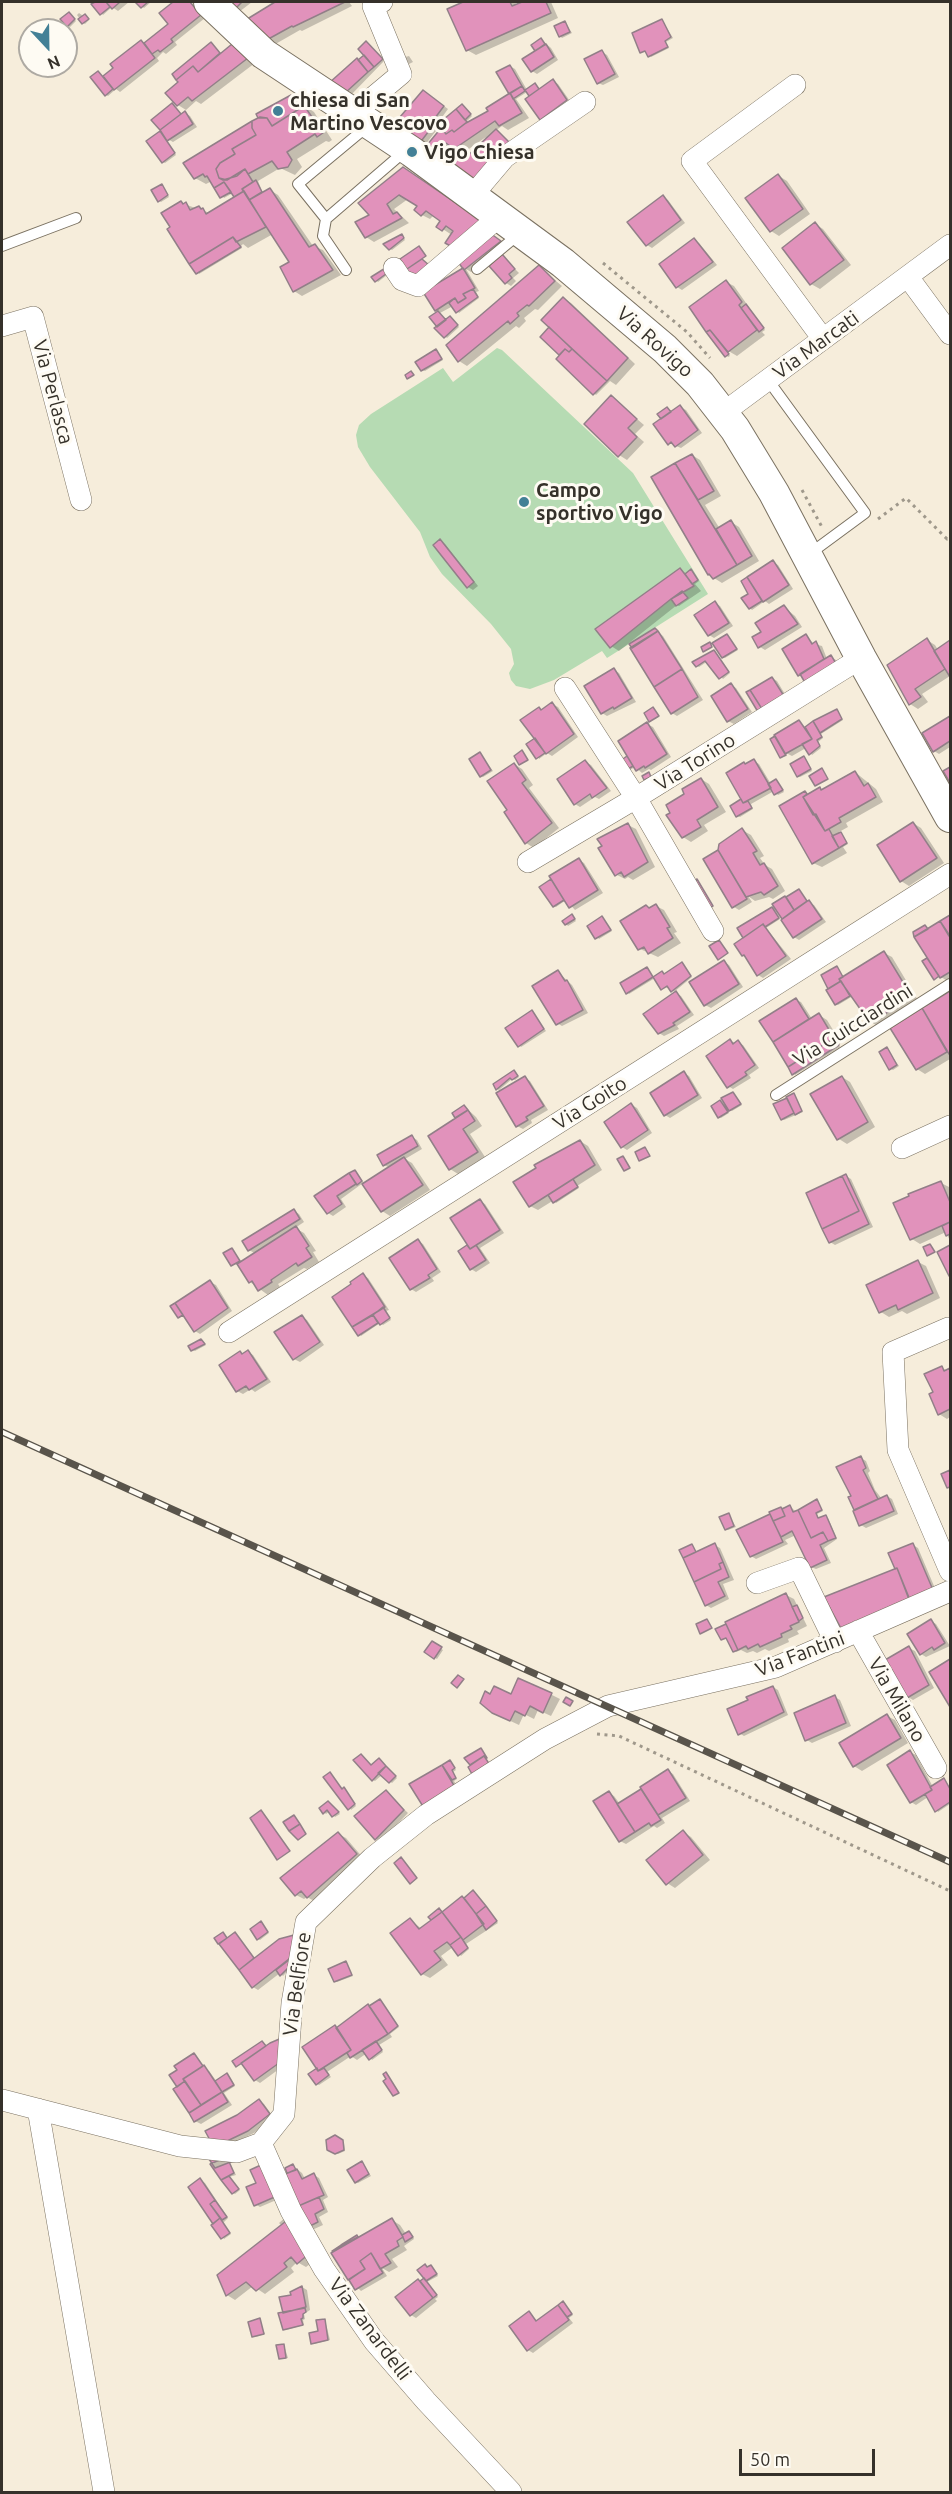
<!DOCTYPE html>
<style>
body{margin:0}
#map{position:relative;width:952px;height:2494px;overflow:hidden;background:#f6eddb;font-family:Ubuntu,sans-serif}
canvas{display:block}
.frame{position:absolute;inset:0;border:3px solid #35312a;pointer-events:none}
.north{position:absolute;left:18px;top:18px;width:60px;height:60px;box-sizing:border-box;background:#fefbf3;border:2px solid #aeaaa3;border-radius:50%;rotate:158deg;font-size:16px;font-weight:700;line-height:24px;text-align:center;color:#35312a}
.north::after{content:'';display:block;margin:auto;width:21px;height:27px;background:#438096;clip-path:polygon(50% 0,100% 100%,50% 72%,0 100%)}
.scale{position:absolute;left:739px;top:2449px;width:136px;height:27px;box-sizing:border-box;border:3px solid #35312a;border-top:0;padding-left:8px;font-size:18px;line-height:21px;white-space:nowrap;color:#35312a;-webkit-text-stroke:4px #fefbf3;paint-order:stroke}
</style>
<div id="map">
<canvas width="952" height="2494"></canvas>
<div class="frame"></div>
<div class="north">N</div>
<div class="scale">50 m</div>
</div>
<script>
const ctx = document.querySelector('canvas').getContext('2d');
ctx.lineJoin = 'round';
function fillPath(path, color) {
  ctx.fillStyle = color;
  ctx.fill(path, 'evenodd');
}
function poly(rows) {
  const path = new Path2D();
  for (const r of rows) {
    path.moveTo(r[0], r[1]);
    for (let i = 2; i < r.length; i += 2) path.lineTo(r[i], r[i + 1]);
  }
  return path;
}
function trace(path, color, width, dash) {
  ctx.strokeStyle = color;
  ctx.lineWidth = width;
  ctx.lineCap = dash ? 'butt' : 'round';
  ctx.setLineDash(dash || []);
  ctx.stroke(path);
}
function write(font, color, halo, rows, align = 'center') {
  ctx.font = font + ' Ubuntu,sans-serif';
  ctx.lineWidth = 6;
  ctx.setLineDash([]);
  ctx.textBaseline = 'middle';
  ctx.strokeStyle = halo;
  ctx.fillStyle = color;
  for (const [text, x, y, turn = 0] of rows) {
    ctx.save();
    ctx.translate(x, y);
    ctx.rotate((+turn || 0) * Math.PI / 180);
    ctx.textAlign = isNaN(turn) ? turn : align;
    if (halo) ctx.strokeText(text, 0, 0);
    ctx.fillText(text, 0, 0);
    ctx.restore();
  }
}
fillPath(poly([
 [497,348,502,350,633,473,708,594,607,658,602,651,554,680,530,689,516,686,511,680,509,673,514,664,511,649,491,624,442,574,430,557,420,532,370,467,358,447,356,435,359,425,371,414,443,368,453,382]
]), '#b6dbb3');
fillPath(poly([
 [97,2,129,2,118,11,112,7,103,15,94,5],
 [137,2,151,2,144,8],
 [175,2,191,2,205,18,175,42,177,45,166,54,163,52,157,58,159,61,120,92,116,89,108,96,106,95,103,77,141,42,145,44,170,24,161,13],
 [226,2,252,2,239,12],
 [278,2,349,2,352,6,302,31,300,30,272,46,252,16],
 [467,2,515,2,517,6,526,2,551,2,558,18,476,55,467,50,449,10],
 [79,13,89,20,85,24,83,23,77,15],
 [71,15,76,21,70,27,68,26],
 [662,20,673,38,666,42,669,48,651,57,647,51,642,52],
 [565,22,572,33,562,38,560,36],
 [543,41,551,48,558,60,537,74,532,71,537,51,533,45],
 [369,44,384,61,351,95,331,83,366,56],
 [213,45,221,55,232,46,255,63,201,104,196,101,186,110,178,105,180,80],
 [602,52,607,55,619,77,603,85,598,83],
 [409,56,413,62,409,64,405,57],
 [510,66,515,69,527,90,535,85,540,90,553,81,558,84,572,104,546,122,541,119,527,92,516,99,529,118,508,130,502,126,495,131,514,147,483,176,458,154,466,160,486,137,463,153,454,147,446,156,438,152,442,129,445,131,464,107,472,116,463,125,490,112,511,95],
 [429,95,448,109,435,127,439,127,425,145,420,142],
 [291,96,314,112,332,140,329,142,326,141,297,159,302,167,295,175,280,168,258,181,263,193,270,190,278,195,313,246,323,250,341,275,302,296,294,291,292,263,273,234,248,248,243,244,241,246,242,248,199,274,181,203,210,213,236,197,233,193,224,198,212,181,206,184,195,178,260,118],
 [174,106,181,116,185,113,190,116,197,127,173,142,164,137,176,155,165,163,163,162,160,133,166,137,153,121],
 [403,169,489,228,452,235,438,226,442,220,434,215,430,219,422,215,419,206,408,199,394,209,409,223,374,242,366,237,372,215],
 [779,176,787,181,810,214,779,236,771,231],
 [162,186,169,197,161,202,159,201],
 [663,197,668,200,685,223,652,248,647,245],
 [815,224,823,229,851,265,820,289,811,284,784,248],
 [402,236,405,240,392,250,390,249],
 [496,238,505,245,471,272,466,269,479,291,476,292,479,298,459,313,453,306,440,313,446,321,453,319,459,327,447,338,437,328,439,327,431,318,439,312,436,310,465,268],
 [694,240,699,243,717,265,682,290,677,287,661,264],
 [502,256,519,273,513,278,516,281,511,286,506,283],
 [539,267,562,286,538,310,535,309,524,318,526,321,519,328,516,326,467,366,459,361],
 [391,272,378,282,373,277],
 [726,282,734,286,765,330,762,332,765,335,737,356,725,349,730,356,728,357,708,333],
 [563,298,571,303,635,364,616,385,610,381,596,395,558,359,561,355,542,337,551,327],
 [436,350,443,360,425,371,422,370,417,362],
 [611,397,644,425,635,434,644,442,627,460,619,455],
 [680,407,686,410,702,433,681,448,669,443,671,413],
 [692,455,700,460,721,496,705,505,720,529,731,522,739,527,759,561,722,583,714,578,653,478],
 [440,541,445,544,478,586,473,590,468,587,435,545],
 [773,562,778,565,793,589,769,604,765,601,752,610,750,608,750,594,743,582],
 [680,570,687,574,693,572,699,581,695,584,701,591,679,606,677,605,619,651,611,646],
 [715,603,720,606,733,626,714,638,709,635],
 [784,607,795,616,802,627,765,650,760,647,754,638,763,632],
 [657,631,663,636,703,700,677,716,672,713],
 [727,635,738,650,725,658,723,657],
 [806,636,814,644,822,646,827,659,831,657,836,660,842,670,803,677,799,675],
 [927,640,935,645,938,650,950,642,950,676,922,694,928,702,918,709,910,704],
 [716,653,730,673,723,679,708,661,699,667,697,666],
 [614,670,619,673,636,702,607,716,602,713],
 [772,678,777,681,788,699,768,711],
 [731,685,736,688,752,712,734,724,728,721],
 [552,704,558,707,578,737,552,756,547,753,539,759,535,740,539,709,543,711],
 [837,711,843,720,821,734,823,738,818,742,821,748,812,755,806,748,792,756,784,752,787,756,781,757,799,722,806,728],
 [950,719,950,747,939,754,934,751,924,734],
 [647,724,653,727,671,757,651,770,649,769,642,773,635,767,628,771,627,758,632,761],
 [480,754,493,771,483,777,481,776],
 [806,759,812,771,800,777,798,776],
 [754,761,759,764,771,784,778,782,784,792,778,795,774,791,751,804,753,809,740,817,737,816,743,800,746,765],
 [585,762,591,765,611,791,599,799,595,797,580,807,575,804],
 [514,764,522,769,533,785,529,788,559,828,534,848,526,843,509,810],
 [855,772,876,789,883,802,846,823,848,827,839,832,848,844,843,847,847,853,822,867,813,863,781,806,805,792,809,795,820,789,823,791],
 [701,779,709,784,726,812,704,825,708,831,691,842,683,837,686,794],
 [913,823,921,828,944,863,909,886,901,881],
 [628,825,636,829,655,867,633,880,628,877,625,879,617,875],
 [742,830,751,835,764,856,760,858,765,865,772,869,785,891,773,899,769,897,755,901,748,896,752,902,739,910,734,907,705,860,719,851],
 [579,860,584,863,603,893,575,910,566,900,556,907,554,906],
 [799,891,808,903,814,905,826,922,799,940,794,937,774,905],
 [656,906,664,910,677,932,674,933,681,943,658,957,640,949,622,922],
 [772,908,780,919,766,928,791,959,763,978,758,975,748,957,743,955],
 [572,916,576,921,568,926,564,921],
 [950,917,950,981,949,982,941,977,935,978,927,959,932,962,925,927,929,930],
 [602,918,612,931,599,939,589,926],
 [884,953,892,957,919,1002,879,1027,871,1022,853,996,838,1005,836,1004,837,968,844,978],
 [724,962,729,965,743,987,711,1008,705,1005],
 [682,964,692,977,674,992,670,987,662,989,655,978,629,994,622,984,647,968,654,978,662,973,665,975],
 [558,972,572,985,588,1013,562,1026,557,1023],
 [676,993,681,996,694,1015,677,1026,679,1029,664,1036,659,1033],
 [950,993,950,1059,925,1074,917,1069,892,1028],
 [796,1000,801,1002,812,1019,819,1015,827,1020,841,1043,838,1044,840,1047,795,1075,774,1041],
 [532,1012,546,1031,521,1047,519,1045],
 [730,1041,743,1045,759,1068,749,1075,751,1078,733,1089,728,1086],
 [887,1049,899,1066,893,1070,891,1069],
 [514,1071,519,1077,515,1080,512,1079,499,1090,497,1089,495,1084],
 [684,1073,689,1076,702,1098,670,1118,665,1115],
 [842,1077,850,1082,875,1127,847,1144,839,1139],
 [525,1078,530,1081,548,1110,531,1120,532,1123,523,1129,517,1126],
 [733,1093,742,1105,732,1111,725,1107,729,1113,721,1118,719,1117,720,1102,727,1106],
 [794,1095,803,1112,784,1120,782,1119],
 [632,1105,637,1108,652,1133,627,1150,622,1147],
 [464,1106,476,1117,482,1126,470,1134,485,1157,458,1174,450,1169,457,1119,454,1113],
 [412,1137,417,1140,422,1149,405,1159,412,1163,430,1190,390,1216,382,1211,363,1183,341,1199,346,1207,333,1216,328,1213,316,1196,355,1171,365,1184,390,1168,384,1165],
 [580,1141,588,1146,602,1170,577,1186,579,1188,556,1203,554,1200,538,1210,530,1206],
 [846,1176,851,1179,873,1227,835,1245,830,1242],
 [941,1183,949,1187,950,1191,950,1241,946,1232,920,1244,912,1239,895,1204],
 [480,1201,485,1204,504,1233,480,1248,490,1263,476,1272,471,1269,460,1251,469,1245],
 [294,1211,299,1214,304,1222,295,1228,304,1233,316,1251,313,1252,319,1262,307,1269,304,1268,278,1284,280,1287,268,1295,250,1282,239,1263,232,1265,232,1249,242,1263,256,1254,249,1250,244,1242],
 [418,1241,423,1244,441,1272,432,1278,434,1281,416,1292,411,1289],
 [918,1262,926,1266,940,1298,907,1314,902,1311,889,1317,881,1312],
 [363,1275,368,1278,389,1310,386,1311,391,1320,383,1325,380,1323,361,1336,334,1297],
 [210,1282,216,1285,232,1311,200,1334,195,1331,185,1315,179,1317],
 [302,1317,307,1320,324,1345,300,1362,294,1359],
 [201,1340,206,1345,195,1351,193,1350,190,1347],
 [240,1352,244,1355,248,1352,253,1355,271,1382,255,1392,251,1389,243,1394,237,1391,221,1365],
 [942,1368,948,1371,950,1370,950,1417,947,1419,939,1414,935,1393],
 [861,1458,866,1461,870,1471,868,1473,875,1490,882,1499,887,1496,892,1499,898,1514,866,1528,861,1525,850,1498,853,1497],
 [817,1501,823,1511,817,1514,819,1520,828,1518,837,1539,824,1548,831,1563,816,1569,811,1567,796,1535,785,1540,788,1544,756,1559,751,1556,771,1515,781,1508,790,1506,796,1512],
 [729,1515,736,1527,728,1530,726,1529],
 [714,1545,720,1548,734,1580,723,1584,729,1599,711,1608,706,1605,692,1546,697,1553],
 [913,1545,918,1548,937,1593,916,1602,826,1598,897,1570,890,1554],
 [786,1595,794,1599,807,1626,797,1631,799,1634,788,1639,789,1642,769,1651,765,1649,757,1653,753,1651,747,1653,741,1650,736,1652,728,1639,722,1639],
 [931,1621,936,1624,950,1646,926,1657,921,1654],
 [432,1643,443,1650,437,1659,426,1652],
 [909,1648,915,1651,934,1688,913,1700,908,1697],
 [950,1661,950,1704,931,1672],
 [522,1680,560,1699,551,1716,538,1710,534,1719,524,1714,519,1725,502,1717,491,1696,511,1696],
 [773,1687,778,1690,788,1715,744,1736,739,1733],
 [835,1697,840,1700,851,1726,812,1743,807,1740],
 [887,1716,895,1720,908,1743,862,1771,854,1766],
 [910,1752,916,1755,933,1787,944,1780,946,1781,950,1788,950,1804,938,1812,928,1797,916,1805,911,1802],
 [381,1761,397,1778,392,1783,382,1775,375,1781,373,1780,372,1767],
 [450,1762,456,1770,453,1772,457,1779,454,1781,461,1792,411,1785],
 [668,1771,673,1774,690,1801,662,1818,665,1823,657,1828,654,1826,626,1844,620,1841,595,1802,609,1793,614,1796,620,1804],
 [330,1774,343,1790,346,1790,356,1806,351,1810],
 [386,1792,408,1813,381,1841,376,1839],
 [334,1807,340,1814,335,1817,330,1811,326,1814,321,1809],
 [683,1832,691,1837,710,1860,675,1888,667,1883],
 [338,1834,346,1838,364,1859,316,1902,307,1897,304,1899,296,1895],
 [473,1892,498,1923,466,1944,469,1949,461,1956,453,1947,441,1956,448,1965,430,1978,422,1974,410,1920,422,1929,433,1921,430,1917,439,1910,443,1913],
 [261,1923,269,1933,260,1940,258,1939],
 [225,1935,227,1939,237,1935,255,1960,280,1941,293,1966,283,1976,280,1973,258,1990,253,1987,216,1939],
 [346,1963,353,1976,337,1982,335,1981],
 [380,2001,399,2027,390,2034,392,2037,379,2045,383,2052,372,2060,367,2053,357,2060,351,2056,327,2072,331,2077,319,2085,317,2084,310,2075,318,2069,338,2029],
 [266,2047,290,2061,260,2083,255,2080,243,2064,237,2066],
 [207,2068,217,2082,229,2076,235,2086,224,2093,232,2105,201,2124,195,2121,175,2090,209,2071],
 [259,2101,264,2104,274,2118,254,2133,231,2144,217,2145,238,2117],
 [335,2137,344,2143,345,2151,338,2154,329,2149],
 [212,2160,234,2162,230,2163,236,2175,229,2177,240,2190,235,2194,233,2193,212,2165,214,2164],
 [362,2163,371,2176,358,2183,356,2182],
 [293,2166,302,2173,305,2179,314,2175,319,2178,328,2197,323,2200,328,2212,319,2217,323,2225,312,2230,287,2169],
 [200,2180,205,2183,228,2218,223,2223,231,2234,224,2239,215,2224],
 [258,2184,281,2198,260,2207,255,2204],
 [287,2216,318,2258,306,2267,297,2262,291,2268,294,2272,265,2294,253,2286,235,2300,227,2295,282,2226,279,2223],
 [392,2220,400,2225,406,2234,411,2233,414,2239,404,2246,407,2250,392,2259,398,2267,389,2272,382,2268,387,2276,361,2291,349,2279],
 [426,2266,433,2268,438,2276,427,2282,438,2297,435,2299,437,2301,416,2318,411,2315,418,2281,421,2282,425,2280],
 [302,2287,307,2290,310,2310,304,2314,305,2319,303,2320,304,2325,286,2330,284,2329,284,2313,292,2296],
 [563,2303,573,2315,569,2318,573,2323,533,2353,528,2350,529,2313,538,2322],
 [259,2320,265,2334,256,2337,254,2336],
 [325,2320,330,2340,314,2344,312,2343,320,2333],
 [284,2345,288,2358,282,2359,280,2358]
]), '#0003');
const building = poly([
 [95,2,106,2,110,7,100,15,91,4,95,2],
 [106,2,120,2,112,9,106,2],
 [135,2,148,2,141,8,135,2],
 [173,2,190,2,201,15,171,39,173,42,160,52,158,50,152,54,144,43,168,24,159,13,173,2],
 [224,2,242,2,233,11,224,2],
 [275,2,345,2,293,27,292,26,263,42,244,21,275,2],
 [463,2,510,2,512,6,522,2,546,2,551,13,466,51,447,9,463,2],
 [69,12,75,19,67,27,60,19,69,12],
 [85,14,89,19,82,24,78,19,85,14],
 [662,19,671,37,665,41,668,47,648,57,645,51,640,53,632,33,662,19],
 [565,21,570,32,559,37,554,26,565,21],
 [541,38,545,44,535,51,531,45,541,38],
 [141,40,155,58,114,90,103,76,113,68,110,64,141,40],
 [366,41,383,59,374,67,358,49,366,41],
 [211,42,220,53,198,72,193,66,176,80,172,74,211,42],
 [232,44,248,58,192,101,188,97,177,106,165,93,178,82,176,80,193,66,198,72,232,44],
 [546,44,554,57,531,72,522,59,546,44],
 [602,50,615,74,597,84,584,59,602,50],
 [364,55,374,67,368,72,358,60,364,55],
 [357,58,368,72,344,94,329,83,357,58],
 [510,65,522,86,509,94,496,72,510,65],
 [98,71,113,89,105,96,90,77,98,71],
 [553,79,567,100,540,120,525,99,553,79],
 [535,83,539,89,529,96,525,90,535,83],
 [522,86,525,91,513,99,510,93,522,86],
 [423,90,444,106,432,122,435,123,419,144,394,124,423,90],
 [510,93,522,113,499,126,495,121,454,149,446,143,438,153,427,145,441,128,446,134,452,130,454,132,466,123,488,111,486,108,510,93],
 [291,95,299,109,272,126,267,118,258,118,256,114,291,95],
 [172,103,181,114,160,130,151,120,172,103],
 [303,104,323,133,317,137,315,134,287,152,292,160,288,167,278,169,272,161,248,174,245,169,227,180,219,178,216,169,220,163,235,154,232,149,256,135,252,128,252,121,260,117,267,118,272,126,299,109,298,106,303,104],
 [462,104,471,114,465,120,456,109,462,104],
 [456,109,467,122,454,132,452,130,446,134,438,124,456,109],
 [185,111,193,124,167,141,160,130,185,111],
 [252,121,252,128,256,135,232,149,235,154,220,163,216,169,219,178,223,180,237,176,245,169,253,182,242,189,244,191,234,197,224,182,214,188,207,176,205,177,203,174,194,179,183,163,252,121],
 [496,129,510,143,471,184,445,165,457,152,464,159,496,129],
 [160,131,175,153,162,163,146,141,160,131],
 [403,167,469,212,482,222,454,248,445,243,453,231,446,226,442,231,436,227,440,221,426,211,421,216,414,210,417,206,399,195,387,204,393,214,397,212,402,218,365,238,355,222,369,215,358,203,403,167],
 [778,174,803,209,770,232,745,198,778,174],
 [256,180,262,192,249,200,242,189,256,180],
 [224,182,231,192,220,198,214,188,224,182],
 [162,184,168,195,158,202,151,190,162,184],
 [270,188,309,247,315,244,333,270,293,292,280,267,289,262,249,200,270,188],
 [244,191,266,227,236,242,233,237,189,264,167,229,170,227,161,213,181,201,183,204,186,202,190,210,199,206,201,209,203,208,206,214,244,191],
 [663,195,681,220,646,246,627,222,663,195],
 [815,222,844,260,810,285,782,248,815,222],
 [490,233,501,241,464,270,458,262,490,233],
 [402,234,404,238,389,250,383,244,402,234],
 [233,237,241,247,196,274,189,264,233,237],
 [694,238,713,262,676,288,659,264,694,238],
 [419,246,426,256,404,271,397,261,419,246],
 [502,254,515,269,509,274,512,278,505,284,489,266,502,254],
 [422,259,430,266,413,282,404,271,422,259],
 [539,265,555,281,529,306,527,305,517,313,519,316,510,324,508,321,458,362,446,345,539,265],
 [387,267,390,271,375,282,371,277,387,267],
 [463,268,475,288,463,294,466,298,458,303,455,298,435,311,423,292,463,268],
 [726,280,742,302,739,305,757,330,728,352,710,330,706,332,689,307,726,280],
 [473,289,478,297,456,313,449,303,455,298,458,303,466,298,463,294,473,289],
 [563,297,628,358,607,381,541,320,563,297],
 [746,304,764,328,759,332,741,308,746,304],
 [438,311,446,320,437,327,429,317,438,311],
 [450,316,458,325,444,338,434,328,450,316],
 [549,327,572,349,569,352,565,349,559,355,540,337,549,327],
 [710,330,729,354,725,357,706,332,710,330],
 [436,349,442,359,421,371,415,362,436,349],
 [565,349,569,352,572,349,607,381,593,395,556,359,565,349],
 [411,371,414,375,407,379,405,375,411,371],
 [611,395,637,419,628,428,637,437,618,457,584,424,611,395],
 [680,405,698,430,675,447,671,442,668,445,653,424,680,405],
 [667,407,671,412,661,419,657,414,667,407],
 [692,454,714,491,698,500,675,463,692,454],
 [675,463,737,565,713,579,709,574,708,575,651,477,675,463],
 [731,520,752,556,737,565,716,529,731,520],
 [440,539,474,582,467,588,433,545,440,539],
 [773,560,789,585,763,602,747,577,773,560],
 [680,568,694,586,671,599,610,648,595,629,680,568],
 [691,569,698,580,692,584,685,574,691,569],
 [747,577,762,601,749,609,741,598,748,594,741,581,747,577],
 [682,591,688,598,676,606,671,599,682,591],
 [715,601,729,623,708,636,694,615,715,601],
 [784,605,798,624,758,648,752,637,761,632,755,623,784,605],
 [655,628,658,631,632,648,629,644,655,628],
 [658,631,682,669,654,687,630,648,658,631],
 [727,634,737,649,722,658,712,643,727,634],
 [806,634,812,644,816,641,824,659,798,676,782,649,806,634],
 [927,638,945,669,915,689,921,697,909,705,887,665,927,638],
 [950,640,950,677,934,651,950,640],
 [710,642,712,647,703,652,701,647,710,642],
 [714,650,729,672,719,679,705,661,696,667,692,662,714,650],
 [831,655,838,667,807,686,800,674,831,655],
 [614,668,632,698,614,709,613,707,601,714,584,686,614,668],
 [682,669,698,697,671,714,654,687,682,669],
 [772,677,784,696,762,709,750,690,772,677],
 [731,683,748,709,727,722,711,696,731,683],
 [750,690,762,709,758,712,746,692,750,690],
 [552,702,574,734,546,754,520,720,539,707,541,710,552,702],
 [653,707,659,716,649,722,644,713,653,707],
 [837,709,842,719,820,733,813,721,837,709],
 [950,716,950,741,933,752,922,733,950,716],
 [799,720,812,739,785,754,774,735,799,720],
 [813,721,822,737,817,740,820,746,809,755,802,744,812,739,805,727,813,721],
 [647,722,667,754,645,768,644,766,636,771,618,741,647,722],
 [775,736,786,755,780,758,770,739,775,736],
 [535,738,545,753,536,759,526,744,535,738],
 [522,750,528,760,519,765,514,756,522,750],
 [480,752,491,770,480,777,469,759,480,752],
 [627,756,633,766,625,771,620,761,627,756],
 [804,756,811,769,797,777,790,764,804,756],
 [754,759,771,788,743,803,726,773,744,762,745,764,754,759],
 [585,760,607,788,592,798,590,794,574,805,557,779,585,760],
 [514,763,526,780,522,783,552,823,525,844,504,812,507,810,487,781,514,763],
 [950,767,950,783,943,771,950,767],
 [822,768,828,779,815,786,809,776,822,768],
 [855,771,864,786,868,783,876,797,839,818,841,822,825,831,803,797,820,787,821,790,855,771],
 [649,772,651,777,644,780,642,776,649,772],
 [701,778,718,807,697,820,701,827,682,838,666,815,670,813,666,805,684,794,682,789,701,778],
 [776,779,783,790,774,795,768,784,776,779],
 [805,791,807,794,803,797,813,815,816,814,825,831,829,829,839,848,812,864,779,806,805,791],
 [741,799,743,803,748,801,752,808,736,817,730,806,741,799],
 [913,822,937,858,900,882,877,845,913,822],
 [628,823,648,862,624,877,621,872,615,876,598,848,602,846,597,839,628,823],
 [742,828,757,851,753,853,760,865,764,863,778,886,764,895,761,892,746,897,718,850,719,844,742,828],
 [841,832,847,843,839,848,832,836,841,832],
 [718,850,747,899,732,908,703,859,718,850],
 [579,858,598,890,569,908,549,876,579,858],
 [551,879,564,900,553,907,539,887,551,879],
 [697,879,713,906,708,909,692,882,697,879],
 [799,889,807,901,794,910,786,897,799,889],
 [785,896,794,910,782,919,772,904,785,896],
 [809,900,822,919,793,938,781,920,809,900],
 [656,904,670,927,667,928,673,938,648,954,644,947,638,950,620,921,646,905,649,908,656,904],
 [772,907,779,918,765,927,763,924,743,938,737,928,772,907],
 [572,914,575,919,565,925,562,921,572,914],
 [950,915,950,936,949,936,940,921,950,915],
 [602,916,611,930,595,939,587,926,602,916],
 [940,921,950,936,950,972,940,978,914,937,940,921],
 [763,924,786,956,757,976,744,955,742,956,734,944,763,924],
 [925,925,928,929,914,937,913,932,925,925],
 [719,940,728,953,718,960,709,946,719,940],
 [884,951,912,997,870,1023,839,979,884,951],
 [927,958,939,976,934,980,922,961,927,958],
 [724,960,739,984,704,1006,689,982,724,960],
 [682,962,691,976,671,992,667,986,661,990,653,977,662,971,664,974,682,962],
 [837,966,843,977,839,979,841,981,828,989,821,975,837,966],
 [647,967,653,977,626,994,620,983,647,967],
 [558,970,565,981,567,980,583,1010,556,1025,532,986,558,970],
 [841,981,850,996,835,1005,826,990,841,981],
 [676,991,690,1012,673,1023,675,1025,658,1034,643,1014,676,991],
 [950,991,950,1054,949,1054,922,1008,950,991],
 [796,998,809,1019,773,1042,759,1021,796,998],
 [922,1008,947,1052,916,1070,890,1028,922,1008],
 [532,1010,544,1029,518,1047,505,1028,532,1010],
 [819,1013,834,1038,788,1067,773,1042,819,1013],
 [834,1038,839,1045,792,1075,788,1067,834,1038],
 [730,1039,733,1044,738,1040,755,1065,745,1072,747,1075,727,1088,706,1056,730,1039],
 [887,1047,897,1065,889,1070,879,1052,887,1047],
 [514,1070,518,1076,512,1080,510,1078,496,1090,493,1084,514,1070],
 [684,1071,698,1095,664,1116,650,1093,684,1071],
 [525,1076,544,1106,526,1117,528,1120,516,1127,496,1093,525,1076],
 [842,1076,868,1122,837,1140,810,1094,842,1076],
 [733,1092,741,1104,729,1111,721,1098,733,1092],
 [794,1093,802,1111,795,1115,786,1097,794,1093],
 [787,1098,794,1113,781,1120,773,1104,787,1098],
 [720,1100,728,1112,718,1118,711,1106,720,1100],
 [631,1103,648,1130,621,1148,604,1122,631,1103],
 [464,1105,468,1110,455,1118,452,1113,464,1105],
 [468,1110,475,1121,463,1129,478,1152,449,1170,428,1136,468,1110],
 [412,1135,418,1146,383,1166,377,1155,412,1135],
 [580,1140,595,1165,529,1207,513,1182,536,1168,534,1165,580,1140],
 [645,1147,650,1156,639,1161,635,1152,645,1147],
 [623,1156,630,1168,624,1171,617,1159,623,1156],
 [404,1157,423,1185,381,1212,362,1184,404,1157],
 [355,1170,362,1181,357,1185,349,1173,355,1170],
 [349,1173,356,1184,337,1196,342,1204,327,1214,314,1196,349,1173],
 [846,1174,869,1224,829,1243,822,1229,859,1211,842,1176,846,1174],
 [842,1176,859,1211,822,1229,806,1193,842,1176],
 [573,1179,578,1187,553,1203,548,1195,573,1179],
 [941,1181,950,1202,950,1222,910,1240,893,1203,909,1196,908,1194,941,1181],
 [480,1199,500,1230,470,1249,450,1218,480,1199],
 [294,1209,300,1219,248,1251,242,1241,294,1209],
 [950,1222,950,1234,946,1236,942,1226,950,1222],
 [296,1226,309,1246,306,1248,312,1257,298,1266,296,1263,271,1280,272,1282,258,1291,252,1281,249,1283,237,1264,296,1226],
 [418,1239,437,1269,428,1275,430,1278,410,1290,389,1258,418,1239],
 [930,1244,935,1252,927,1256,923,1247,930,1244],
 [467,1245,470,1249,476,1245,486,1260,470,1270,458,1251,467,1245],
 [950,1245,950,1275,949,1276,937,1252,950,1245],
 [232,1248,240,1261,231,1266,223,1253,232,1248],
 [918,1260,933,1293,898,1310,896,1305,879,1313,866,1285,918,1260],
 [363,1273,385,1307,352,1327,332,1297,351,1284,350,1282,363,1273],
 [210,1280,228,1308,194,1332,175,1303,210,1280],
 [175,1303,183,1315,178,1318,170,1306,175,1303],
 [383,1307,390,1318,380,1325,373,1315,383,1307],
 [302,1315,320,1342,293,1360,274,1332,302,1315],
 [373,1315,378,1323,358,1336,352,1327,373,1315],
 [201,1339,205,1344,191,1351,188,1346,201,1339],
 [248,1350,267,1379,249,1390,246,1386,236,1392,219,1365,240,1351,242,1354,248,1350],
 [942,1366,944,1371,950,1368,950,1409,938,1415,929,1394,933,1392,924,1374,942,1366],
 [861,1456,866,1468,863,1470,878,1499,854,1510,848,1497,851,1496,836,1467,861,1456],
 [950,1470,950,1487,947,1488,941,1474,950,1470],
 [887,1495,894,1511,859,1526,853,1511,887,1495],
 [817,1499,822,1510,816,1513,818,1518,826,1515,836,1538,828,1541,823,1532,811,1538,798,1510,817,1499],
 [790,1505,793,1512,798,1510,811,1538,823,1532,828,1541,820,1545,827,1560,810,1568,792,1531,781,1537,773,1521,785,1516,782,1509,790,1505],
 [781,1507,785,1516,773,1521,769,1512,781,1507],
 [729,1513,734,1526,725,1530,719,1517,729,1513],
 [770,1514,783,1542,750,1557,736,1530,770,1514],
 [715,1543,723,1562,719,1564,721,1569,694,1582,683,1558,715,1543],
 [913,1543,933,1590,910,1600,897,1568,895,1569,888,1553,913,1543],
 [692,1544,696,1552,683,1558,679,1550,692,1544],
 [723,1562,729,1577,718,1582,725,1596,705,1606,694,1582,721,1569,719,1564,723,1562],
 [897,1568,910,1602,842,1630,824,1597,897,1568],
 [786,1593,799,1622,790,1626,792,1629,781,1634,782,1637,760,1647,758,1644,748,1649,746,1646,738,1650,725,1622,786,1593],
 [797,1605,803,1618,799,1621,792,1607,797,1605],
 [707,1619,712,1628,700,1634,696,1624,707,1619],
 [931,1619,945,1643,934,1650,932,1647,920,1655,907,1634,931,1619],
 [726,1624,738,1650,733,1652,726,1638,721,1640,715,1629,726,1624],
 [432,1641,442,1647,434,1659,424,1652,432,1641],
 [909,1646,929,1685,907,1698,885,1660,909,1646],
 [950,1659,950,1707,929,1672,950,1659],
 [458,1675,464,1679,457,1688,451,1683,458,1675],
 [518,1678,552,1693,543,1713,530,1706,525,1716,515,1711,510,1721,492,1713,480,1703,485,1691,490,1694,494,1686,511,1694,518,1678],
 [773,1686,784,1712,738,1735,727,1709,748,1700,746,1697,773,1686],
 [835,1695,846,1723,805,1741,794,1713,835,1695],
 [566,1697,573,1701,570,1706,563,1702,566,1697],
 [887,1714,901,1738,853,1767,839,1743,887,1714],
 [481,1748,487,1758,484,1756,470,1765,464,1758,481,1748],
 [910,1750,932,1790,910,1803,887,1765,910,1750],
 [361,1754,371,1765,379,1758,386,1766,372,1781,353,1760,361,1754],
 [484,1756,490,1765,473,1776,468,1767,484,1756],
 [450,1760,455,1768,452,1770,456,1778,452,1780,442,1765,450,1760],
 [442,1765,456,1789,424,1808,409,1784,442,1765],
 [386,1766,396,1776,389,1783,378,1773,386,1766],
 [668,1769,686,1798,658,1815,640,1787,668,1769],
 [330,1772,342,1789,344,1787,355,1804,348,1810,323,1777,330,1772],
 [944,1778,950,1789,950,1802,935,1812,925,1794,932,1790,930,1787,944,1778],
 [641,1789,661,1820,651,1826,649,1823,635,1832,617,1804,641,1789],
 [386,1790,404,1810,375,1840,354,1816,386,1790],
 [609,1791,635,1832,619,1842,593,1801,609,1791],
 [328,1801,339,1812,332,1817,327,1810,323,1814,319,1808,328,1801],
 [261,1810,290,1851,277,1860,250,1818,261,1810],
 [294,1815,300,1824,289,1831,283,1822,294,1815],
 [300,1824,306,1834,298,1840,289,1831,300,1824],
 [683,1830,703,1855,666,1885,646,1860,683,1830],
 [338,1832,357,1854,307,1898,301,1891,295,1896,280,1878,338,1832],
 [401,1857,417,1878,410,1884,394,1863,401,1857],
 [473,1890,486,1906,476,1914,464,1898,473,1890],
 [462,1896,484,1924,463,1940,442,1912,462,1896],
 [486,1906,497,1921,486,1930,476,1914,486,1906],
 [439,1908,442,1912,431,1920,428,1917,439,1908],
 [442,1912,461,1937,450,1945,447,1942,434,1951,441,1960,421,1975,390,1933,410,1918,419,1929,442,1912],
 [261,1921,268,1932,257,1940,250,1929,261,1921],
 [223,1932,227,1938,218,1944,214,1938,223,1932],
 [235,1932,254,1958,239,1970,219,1944,235,1932],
 [294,1935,294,1955,252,1988,239,1970,279,1939,294,1935],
 [461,1937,468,1948,458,1956,450,1945,461,1937],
 [289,1960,292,1964,280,1976,276,1970,289,1960],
 [346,1961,352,1975,334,1982,328,1969,346,1961],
 [380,1999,398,2026,388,2034,369,2006,380,1999],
 [368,2004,388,2034,350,2058,347,2053,351,2050,336,2028,368,2004],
 [335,2025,351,2050,318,2071,302,2047,335,2025],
 [284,2037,286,2058,254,2081,241,2063,270,2043,284,2037],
 [262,2041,266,2046,236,2067,232,2061,262,2041],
 [376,2041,382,2050,369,2060,362,2050,376,2041],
 [194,2053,203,2066,183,2079,185,2081,177,2087,169,2075,177,2070,174,2066,194,2053],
 [204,2065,222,2092,201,2105,183,2079,204,2065],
 [317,2068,318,2071,324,2068,329,2075,316,2085,308,2074,317,2068],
 [386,2072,399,2093,393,2096,383,2081,386,2079,383,2074,386,2072],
 [227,2073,234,2085,222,2092,215,2081,227,2073],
 [185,2081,201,2105,189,2113,173,2089,185,2081],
 [222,2092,228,2102,194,2122,189,2113,222,2092],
 [259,2099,270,2114,248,2131,225,2142,211,2142,205,2131,237,2115,259,2099],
 [335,2135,343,2140,344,2150,335,2154,327,2150,326,2140,335,2135],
 [227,2157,234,2173,221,2180,210,2164,227,2157],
 [209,2159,233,2161,215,2168,209,2159],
 [362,2161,369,2174,355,2183,347,2170,362,2161],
 [263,2164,277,2196,254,2206,246,2187,256,2183,250,2170,263,2164],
 [293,2164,296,2170,287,2173,285,2168,293,2164],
 [297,2169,302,2179,314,2173,324,2195,296,2207,281,2176,297,2169],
 [229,2176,239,2189,232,2194,221,2180,229,2176],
 [200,2178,215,2200,210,2204,220,2218,213,2224,188,2187,200,2178],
 [319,2197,324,2209,315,2214,318,2222,306,2228,296,2207,319,2197],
 [215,2200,227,2217,222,2220,210,2204,215,2200],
 [220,2218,230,2233,221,2239,211,2225,220,2218],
 [290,2218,310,2253,297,2264,291,2257,284,2263,287,2267,256,2291,246,2282,226,2296,217,2275,290,2218],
 [392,2218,403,2237,397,2241,399,2246,385,2254,391,2263,380,2269,371,2253,360,2261,365,2269,348,2280,331,2253,392,2218],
 [409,2231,413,2237,405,2242,402,2235,409,2231],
 [357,2235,358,2237,332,2251,341,2245,357,2235],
 [371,2253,383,2273,355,2290,349,2280,365,2269,360,2261,371,2253],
 [425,2264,427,2267,431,2265,437,2274,426,2281,417,2270,425,2264],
 [424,2278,437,2295,433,2298,420,2281,424,2278],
 [418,2279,433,2298,410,2316,395,2297,418,2279],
 [302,2286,306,2307,283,2313,279,2297,291,2295,290,2292,302,2286],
 [563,2301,572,2314,567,2317,558,2305,563,2301],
 [558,2305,569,2320,527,2351,509,2326,529,2311,536,2321,558,2305],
 [305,2308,306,2312,303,2314,303,2318,301,2319,303,2325,283,2330,278,2313,305,2308],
 [260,2318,264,2334,252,2337,248,2322,260,2318],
 [325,2319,328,2340,311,2344,309,2333,318,2331,316,2320,325,2319],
 [284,2344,286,2358,279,2359,276,2345,284,2344]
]);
fillPath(building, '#e192bb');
trace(building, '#927f88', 1.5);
const lane = poly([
 [369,125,298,184,326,219,405,151],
 [326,219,323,236,346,270],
 [2,246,76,218],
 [477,269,519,234],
 [768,380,865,513,808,555],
 [776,1095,950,984]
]);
const street = poly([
 [795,85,692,161,823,339],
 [353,114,401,74,373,6,382,2],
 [472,196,505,157,585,102],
 [394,268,402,280,418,286,500,216],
 [908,277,950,334],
 [2,326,33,317,81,500],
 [723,413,950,245],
 [565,688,636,798,713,931],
 [528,862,636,798,861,658],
 [902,1148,950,1126],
 [948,1328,893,1352,898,1450,950,1571],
 [229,1332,950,874],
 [757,1583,799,1568,835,1642],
 [858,1631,936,1768],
 [2,2100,180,2146,237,2152,261,2143,284,2114,292,2003,306,1922,372,1858,426,1815,545,1739,608,1706,776,1667,950,1591],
 [38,2109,104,2492],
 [261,2143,291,2211,324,2269,374,2341,426,2401,511,2492]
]);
const secondary = poly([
 [209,2,264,54,412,152,563,263,665,349,700,384,735,429,774,493,861,658,950,817]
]);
trace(lane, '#7a7161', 12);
trace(street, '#7a7161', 22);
trace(secondary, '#7a7161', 32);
trace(poly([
 [603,263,687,332,710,358],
 [802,490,823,529],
 [878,519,906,498,947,539,950,536],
 [597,1734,619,1736,950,1891]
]), '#9f988b', 3, [3, 4.5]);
trace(lane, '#fff', 10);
trace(street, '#fff', 21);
trace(secondary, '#fff', 30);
const rail = poly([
 [2,1432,950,1862]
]);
trace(rail, '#59544b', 7);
trace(rail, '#fefbf3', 4.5, [14]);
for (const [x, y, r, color] of [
 [278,111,6,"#438096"],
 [412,152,6,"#438096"],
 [524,502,6,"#438096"]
]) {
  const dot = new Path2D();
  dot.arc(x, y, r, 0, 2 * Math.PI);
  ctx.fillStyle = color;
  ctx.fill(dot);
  trace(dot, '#fefbf3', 2);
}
write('bold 20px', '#35312a', '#fefbf3', [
 ["chiesa di San",290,100],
 ["Martino Vescovo",290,123],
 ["Vigo Chiesa",424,152],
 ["Campo",536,490],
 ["sportivo Vigo",536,513]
], 'left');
write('20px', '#35312a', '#fefbf3', [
 ["Via Rovigo",655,342,42],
 ["Via Marcati",816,345,-36],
 ["Via Perlasca",53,392,75],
 ["Via Torino",695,762,-32],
 ["Via Guicciardini",853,1025,-32],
 ["Via Goito",590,1103,-32],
 ["Via Fantini",800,1654,-21],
 ["Via Milano",897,1700,60],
 ["Via Belfiore",297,1984,-82],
 ["Via Zanardelli",370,2329,53]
]);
</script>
